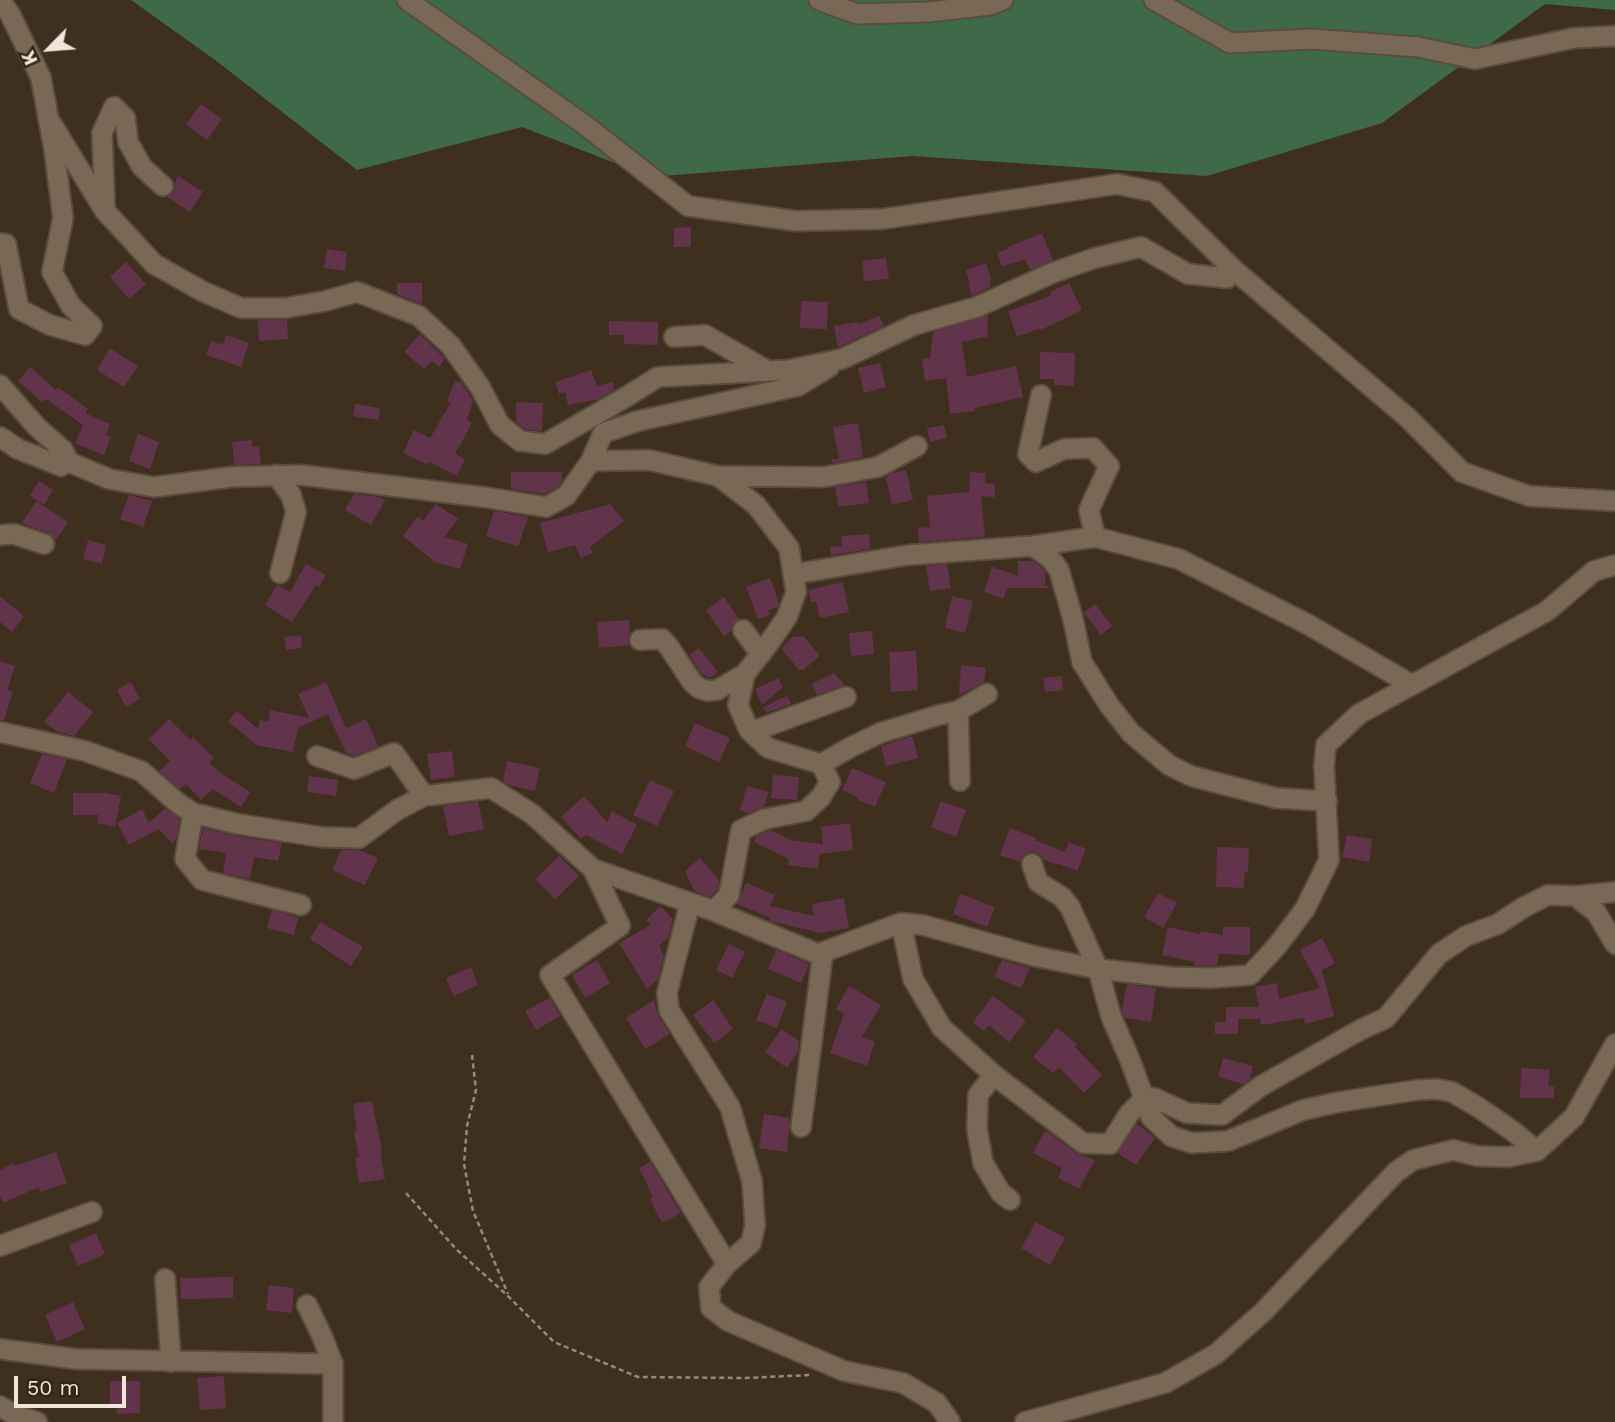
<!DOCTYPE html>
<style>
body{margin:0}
#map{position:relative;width:1615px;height:1422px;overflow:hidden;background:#3f2f1e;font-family:"Work Sans",sans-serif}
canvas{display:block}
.north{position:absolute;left:14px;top:14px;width:70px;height:70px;-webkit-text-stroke:5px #352515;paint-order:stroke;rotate:245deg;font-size:19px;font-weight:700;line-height:28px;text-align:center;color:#efe5da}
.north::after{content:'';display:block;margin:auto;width:24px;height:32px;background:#efe5da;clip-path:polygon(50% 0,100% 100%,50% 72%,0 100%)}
.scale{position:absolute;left:14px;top:1376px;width:112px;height:32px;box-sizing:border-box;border:4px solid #efe5da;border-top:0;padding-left:9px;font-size:21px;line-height:24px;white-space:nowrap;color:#efe5da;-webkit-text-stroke:5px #352515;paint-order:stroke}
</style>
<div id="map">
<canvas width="1615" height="1422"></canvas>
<div class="north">K</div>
<div class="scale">50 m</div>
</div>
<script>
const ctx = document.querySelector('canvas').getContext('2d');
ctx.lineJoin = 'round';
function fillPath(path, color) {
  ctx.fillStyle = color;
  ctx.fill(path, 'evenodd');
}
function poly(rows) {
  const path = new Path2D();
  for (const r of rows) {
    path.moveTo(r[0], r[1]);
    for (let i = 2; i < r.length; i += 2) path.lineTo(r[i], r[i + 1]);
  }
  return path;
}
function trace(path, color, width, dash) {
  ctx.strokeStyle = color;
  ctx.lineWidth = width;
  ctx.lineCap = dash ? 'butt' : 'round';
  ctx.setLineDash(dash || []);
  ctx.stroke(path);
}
fillPath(poly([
 [131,0,1615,0,1615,10,1545,4,1382,123,1207,176,912,156,651,177,522,127,357,170,215,60]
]), '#3e6a49');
fillPath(poly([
 [201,104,222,119,207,140,186,124],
 [178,176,203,192,190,212,167,197,172,194,175,188,175,182],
 [691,227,691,247,674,247,674,228],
 [1042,233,1053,260,1030,270,1025,259,1002,267,997,252,1008,249,1008,247],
 [327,249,347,252,345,271,324,268],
 [886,258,889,279,864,281,862,261],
 [126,262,146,284,129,299,110,277],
 [986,263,991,279,990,287,972,296,968,284,970,284,966,270],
 [397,283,422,283,422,304,397,294],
 [1069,283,1082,310,1041,330,1041,328,1017,337,1008,311,1051,296,1050,292],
 [801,301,828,302,827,329,800,328],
 [988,315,987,339,985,337,962,342,967,377,1016,366,1023,397,975,408,975,411,950,414,946,378,925,381,922,359,930,358,933,332],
 [879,316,884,326,838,347,834,326,857,322,858,324],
 [258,320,287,320,288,339,259,341],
 [609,321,658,322,658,345,624,344,624,335,609,335],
 [420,334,445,359,439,367,432,361,424,369,404,352],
 [226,335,249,343,241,367,206,355,211,341,223,345],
 [110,348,138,366,124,387,97,370],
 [1040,352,1075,353,1074,386,1054,385,1054,379,1040,379],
 [880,363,886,387,864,393,858,368],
 [30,367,56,390,58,387,88,409,85,413,110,424,106,435,111,437,104,455,75,443,83,425,46,399,42,402,18,381],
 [591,370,597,386,613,382,614,390,599,399,568,405,565,392,559,394,555,382],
 [455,380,461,382,473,401,467,420,472,423,455,454,465,459,457,476,429,462,428,465,403,453,414,430,430,438,451,402,447,401],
 [516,402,543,403,542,431,525,429,516,422],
 [355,404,380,408,378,420,353,416],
 [858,423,863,457,832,463,832,459,839,459,833,427],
 [944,425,947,438,930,442,927,428],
 [138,434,159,442,150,469,129,461],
 [252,440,252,447,259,446,261,464,234,465,232,442],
 [906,470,913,500,892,505,886,477,892,473],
 [511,472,562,472,562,480,558,487,544,494,511,489],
 [970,472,986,473,985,483,995,484,995,497,981,496,985,537,919,542,918,528,930,527,927,496,969,492],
 [39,481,53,490,44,505,30,496],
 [866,482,869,503,838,507,835,487],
 [354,494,379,497,385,500,371,525,345,510],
 [129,495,152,501,143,527,120,519],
 [36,501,68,522,56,540,48,533,22,523],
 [436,504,458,519,444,537,468,544,460,569,435,562,403,536,418,516,423,521],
 [610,504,624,521,590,547,593,553,581,558,575,545,548,552,540,523],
 [494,511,528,517,518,547,486,536],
 [869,534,870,549,831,555,830,547,842,546,841,536],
 [88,540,106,545,102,564,83,559],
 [1018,561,1033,561,1041,567,1045,572,1045,585,1048,586,1048,588,1007,588,1003,599,984,592,992,567,1018,576],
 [306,564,326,575,319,587,316,585,292,622,265,605,277,585,290,592],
 [947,564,951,588,930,591,926,566],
 [770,578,779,603,778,607,768,610,770,615,758,619,746,587],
 [843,582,849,612,820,618,816,601,811,602,808,590],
 [0,596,24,616,12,632,0,622],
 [952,596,973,601,965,633,945,628],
 [724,597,739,619,732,625,731,631,724,636,706,610],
 [1095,604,1112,626,1101,635,1084,613],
 [629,620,630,633,628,640,629,645,599,648,597,622],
 [872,631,874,654,851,656,849,633],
 [301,635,302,648,286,650,284,637],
 [803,636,820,656,803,670,799,670,781,648,793,637],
 [699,648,718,672,710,678,701,674,689,655],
 [916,651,918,690,891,692,889,652],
 [0,661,15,666,7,690,13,692,4,720,0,720],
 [961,665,986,668,984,682,962,694,959,694],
 [834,673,845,685,817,695,811,684],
 [1062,676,1063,690,1045,692,1043,678],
 [778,678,783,687,762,705,755,689],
 [131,682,140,699,126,707,117,690],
 [326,682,346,728,366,719,378,746,354,756,346,753,328,714,298,728,293,752,256,745,228,721,237,711,258,729,260,720,268,722,270,710,309,718,298,694],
 [68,692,93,712,74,736,58,732,44,722],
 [787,696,791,704,766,713,763,707],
 [169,719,190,740,193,737,214,758,209,762,219,772,250,792,241,807,213,789,201,800,186,784,180,789,159,771,170,761,149,739],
 [695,723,730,738,719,762,685,746],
 [912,736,918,758,886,766,881,746],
 [452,751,455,777,431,780,427,754],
 [42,754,67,759,54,793,30,783],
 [507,761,540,768,535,791,509,785,503,781],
 [852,768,886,782,875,807,858,800,859,798,842,790],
 [773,775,799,777,797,800,771,798],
 [309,776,338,780,336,796,307,792],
 [650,780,674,791,657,826,633,815],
 [747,786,769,792,764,807,749,813,740,810],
 [73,793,106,793,121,796,115,827,97,823,99,815,73,815],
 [584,796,607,822,612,811,637,825,622,854,586,835,581,839,561,817],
 [941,801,966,810,956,837,931,827],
 [478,802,484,829,449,836,443,806],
 [165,808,180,819,176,839,172,843,159,829,129,845,117,823,142,809,149,823],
 [850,823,853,850,820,854,818,869,788,865,789,859,754,842,757,836,770,830,791,840,823,844,821,827],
 [203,828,236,836,282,843,278,861,254,857,250,879,223,873,226,853,199,849],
 [1010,828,1036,838,1035,840,1065,852,1069,842,1086,849,1077,871,1057,863,1057,865,1043,859,1041,855,1035,852,1029,852,1023,855,1020,862,1000,855],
 [1347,835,1372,839,1369,862,1342,857],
 [1217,847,1249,848,1248,872,1245,872,1244,888,1216,887],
 [341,850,360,850,378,858,365,885,332,870],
 [559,856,579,876,555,899,535,879],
 [700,858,719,880,718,889,710,897,694,891,685,871],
 [746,883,775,895,770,906,814,916,812,904,844,898,849,928,820,933,770,921,771,918,737,904],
 [1158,893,1177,903,1163,928,1144,917],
 [960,894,995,907,987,927,953,914],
 [660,906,673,919,669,936,659,946,664,956,658,979,647,989,619,943,651,925,646,920],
 [272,910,298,917,294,935,267,928],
 [320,922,363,947,351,966,310,939],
 [1168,927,1200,934,1201,931,1223,935,1223,927,1250,927,1250,955,1219,954,1217,965,1210,966,1194,965,1195,962,1162,955],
 [1322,938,1335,963,1322,970,1334,1016,1305,1024,1304,1018,1261,1025,1260,1019,1238,1019,1238,1034,1215,1034,1215,1022,1226,1022,1226,1007,1259,1007,1255,987,1277,983,1279,999,1320,988,1300,950],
 [729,944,745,952,732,978,716,970],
 [776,950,809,964,801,983,768,969],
 [597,960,610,983,585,998,572,975],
 [1002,960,1030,968,1021,988,994,977],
 [471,967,478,985,454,996,446,978],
 [1127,984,1156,988,1151,1022,1125,1018,1122,1011],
 [849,986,881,1005,862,1037,875,1042,867,1066,830,1053,844,1014,836,1009],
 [767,994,787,1002,777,1028,756,1020],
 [993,996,1026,1021,1009,1042,989,1025,984,1031,973,1022],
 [550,998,560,1016,536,1030,525,1011],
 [654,1000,658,1016,670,1034,645,1049,626,1018],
 [713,1000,733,1029,714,1043,693,1015],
 [1057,1028,1077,1044,1075,1047,1102,1075,1084,1093,1059,1067,1053,1073,1033,1057],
 [782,1029,799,1041,798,1052,787,1068,765,1052],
 [1223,1058,1253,1066,1250,1079,1244,1084,1218,1077],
 [1521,1068,1550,1070,1548,1085,1554,1087,1554,1098,1520,1098],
 [372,1101,382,1150,380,1150,385,1179,359,1183,355,1158,359,1157,354,1132,357,1131,353,1104],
 [764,1114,790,1118,787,1152,759,1148],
 [1137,1124,1155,1138,1136,1165,1118,1153],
 [1045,1130,1076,1153,1095,1160,1079,1189,1058,1178,1062,1168,1033,1153],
 [56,1152,67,1183,40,1192,39,1187,3,1203,0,1196,0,1170,14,1163,15,1166],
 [650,1162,681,1213,662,1223,650,1199,653,1197,639,1168],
 [1036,1222,1065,1238,1050,1265,1021,1248],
 [96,1233,105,1254,78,1266,69,1245],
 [233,1277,233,1298,181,1299,180,1278],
 [269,1285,294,1288,292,1313,266,1310],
 [73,1302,85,1329,57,1342,45,1315],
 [224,1376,226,1408,200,1410,197,1378],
 [110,1381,140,1381,140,1413,117,1414,117,1404,110,1404]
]), '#62344b');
const minor = poly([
 [0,0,10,14,41,78,54,149,63,218,52,272,71,306,92,326,85,335,50,325,19,309,6,244,0,243],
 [407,0,585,125,688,206,796,221,883,219,1117,184,1155,192,1233,269,1408,418,1462,472,1529,496,1615,501],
 [819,0,857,14,928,12,990,5,1003,0],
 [1154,0,1230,43,1312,39,1418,47,1475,59,1574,38,1615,36],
 [48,118,105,211,154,264,202,291,241,308,286,308,325,301,357,292,419,316,451,346,480,387,500,425,520,441,545,444,626,397,658,377,788,370,842,359,914,325,977,307,1052,273,1095,258,1141,247,1188,274,1227,278,1233,269],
 [105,210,102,133,114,107,125,118,128,142,142,167,163,186],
 [674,337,705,335,768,371],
 [0,385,37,427,63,450,69,462,61,466,18,449,0,437],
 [1041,395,1028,454,1036,462,1064,449,1093,448,1109,466,1089,510,1095,537],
 [591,461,649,460,718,476,756,505,789,548,796,592,787,617,769,643,745,674,738,705,749,730,768,748,821,764,830,782,821,797,806,811,765,819,741,830,729,895,714,911],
 [69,462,109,479,154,487,231,477,301,475,483,497,546,507,566,496,591,461,603,433,638,421,798,386,829,367],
 [276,475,291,495,296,512,280,573],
 [718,476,824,477,878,467,917,446],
 [0,535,14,534,44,544],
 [1033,546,1095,537,1179,559,1309,625,1412,685],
 [794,574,908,555,1033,546,1050,558,1059,570,1073,619,1082,662,1109,705,1131,733,1169,765,1191,776,1276,798,1327,801],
 [743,630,761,654],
 [640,640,662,639,669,647,692,682,699,688,708,691,717,690,745,674],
 [958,711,960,781],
 [0,732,85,751,141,771,179,804,193,813,238,824,321,837,359,838,397,810,424,796,491,788,532,814,593,869,714,911,818,954,901,923,923,925,1034,956,1098,969,1171,977,1210,978,1250,975,1277,946,1305,909,1329,860,1324,766,1326,745,1359,714,1547,611,1594,571,1615,565],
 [751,732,846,697],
 [317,756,354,769,394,753,424,796],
 [821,764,851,747,880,733,939,715,958,711,987,694],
 [193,813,185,859,202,880,301,905],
 [593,869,620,926,550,975,727,1264],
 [1575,896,1615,892],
 [690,903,667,993,669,1010,730,1107,752,1181,755,1225,751,1243,727,1264,709,1287,711,1308,728,1321,844,1371,903,1383,937,1403,950,1422],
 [901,923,913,979,942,1028,994,1075,1083,1143,1110,1144,1129,1114,1144,1099,1154,1098,1187,1113,1222,1115,1261,1086,1360,1030,1386,1018,1439,954,1466,936,1498,924,1524,907,1548,895,1575,896,1596,912,1615,944],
 [994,1075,978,1095,977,1129,983,1163,1001,1193,1010,1200],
 [801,1127,823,952],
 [1537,1151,1574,1117,1615,1044],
 [0,1246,92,1212],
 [165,1279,171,1362],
 [307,1305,322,1336,333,1364],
 [0,1349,76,1359,333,1364,333,1422],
 [0,1406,13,1414,37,1422],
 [1025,1422,1165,1383,1216,1354,1263,1312,1396,1172,1413,1160,1453,1150,1477,1156,1508,1157,1537,1151,1514,1132,1478,1107,1452,1092,1437,1089,1417,1090,1339,1102,1303,1110,1228,1141,1192,1143,1171,1136,1151,1117,1130,1060,1111,1016,1098,969,1070,907,1062,897,1038,882,1032,864]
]);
trace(minor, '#5a4d3e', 23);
trace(poly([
 [472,1055,476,1090,467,1126,464,1164,473,1211,508,1294],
 [406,1193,456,1249,509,1297,554,1342,638,1377,746,1378,809,1375]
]), '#978a7c', 2.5, [5, 3.5]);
trace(minor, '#7a6856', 19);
</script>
